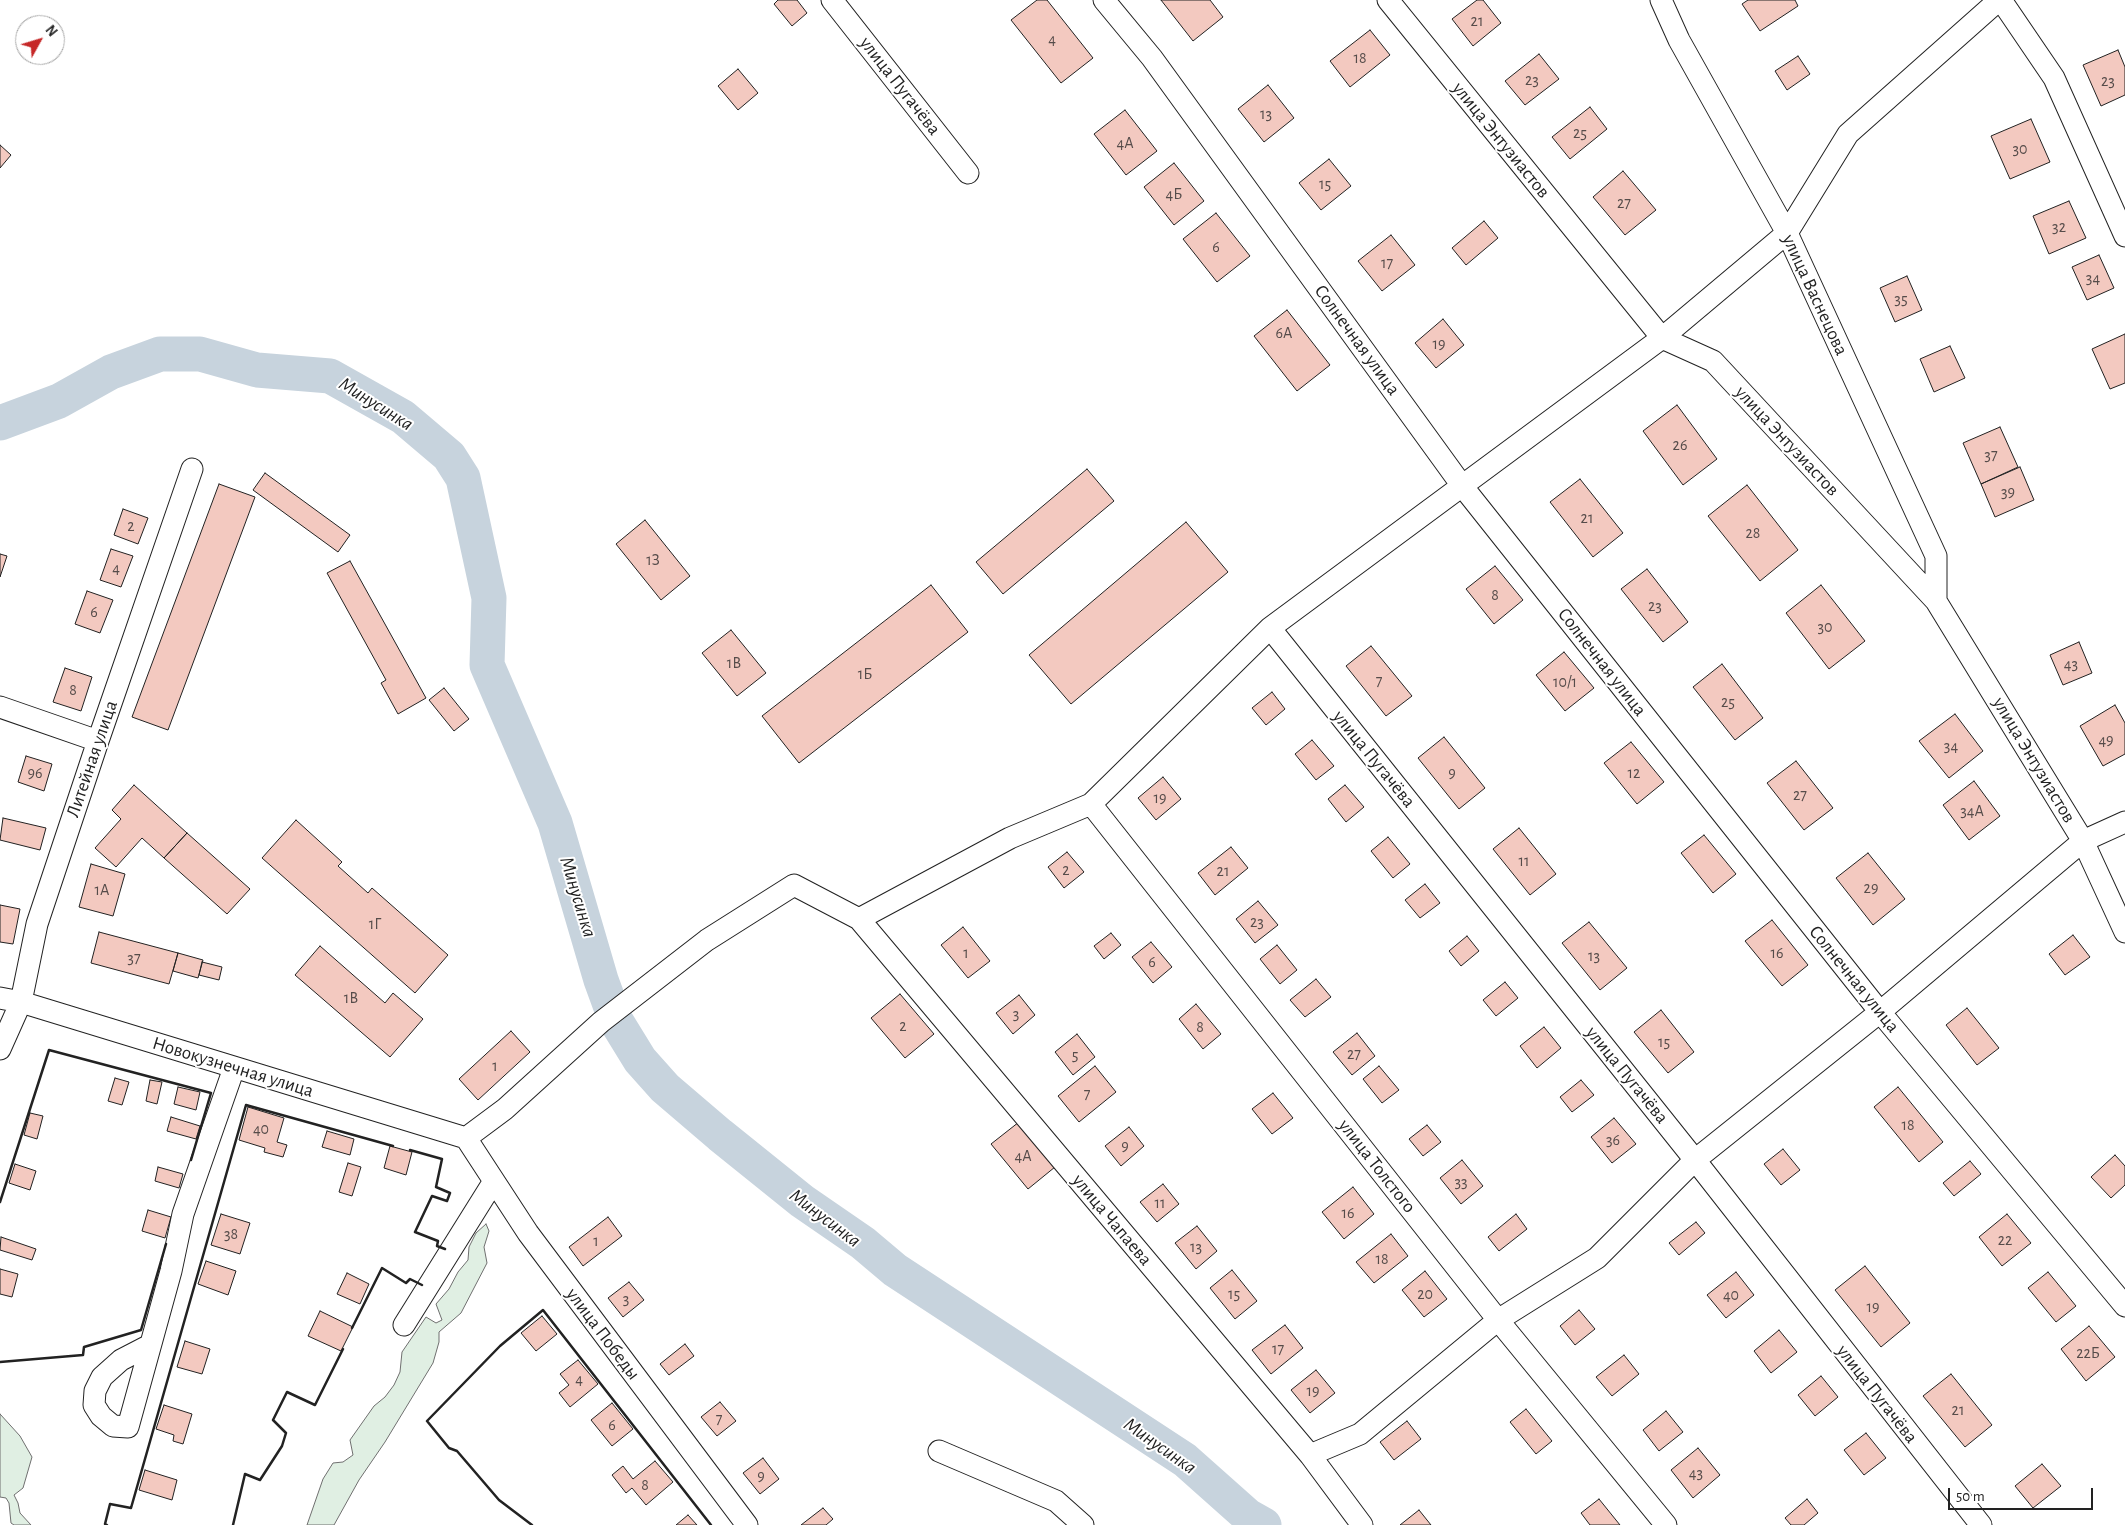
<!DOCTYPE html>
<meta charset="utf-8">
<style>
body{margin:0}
#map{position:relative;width:2125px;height:1525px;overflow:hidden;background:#fff;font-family:"Alegreya Sans",sans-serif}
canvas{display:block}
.north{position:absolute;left:15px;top:15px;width:50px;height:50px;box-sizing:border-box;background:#fff;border:1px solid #a7a7a7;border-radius:50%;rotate:51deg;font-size:14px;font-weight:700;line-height:20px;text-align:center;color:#222}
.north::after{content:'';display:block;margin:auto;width:18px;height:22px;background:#c62828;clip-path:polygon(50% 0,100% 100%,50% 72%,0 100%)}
.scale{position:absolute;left:1948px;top:1488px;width:145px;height:22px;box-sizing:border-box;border:2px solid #222;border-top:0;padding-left:6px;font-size:15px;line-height:18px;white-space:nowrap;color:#222;-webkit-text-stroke:4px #fff;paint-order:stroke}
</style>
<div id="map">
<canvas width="2125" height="1525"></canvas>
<div class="north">N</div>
<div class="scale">50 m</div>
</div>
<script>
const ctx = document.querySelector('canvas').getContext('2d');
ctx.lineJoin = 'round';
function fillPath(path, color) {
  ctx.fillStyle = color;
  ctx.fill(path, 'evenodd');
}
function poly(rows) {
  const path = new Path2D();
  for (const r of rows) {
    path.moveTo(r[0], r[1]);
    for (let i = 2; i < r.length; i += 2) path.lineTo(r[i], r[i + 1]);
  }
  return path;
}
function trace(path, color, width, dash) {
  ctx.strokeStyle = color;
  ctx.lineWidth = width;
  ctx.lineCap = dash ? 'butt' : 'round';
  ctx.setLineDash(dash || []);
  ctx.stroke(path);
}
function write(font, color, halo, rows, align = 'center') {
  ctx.font = font + ' "Alegreya Sans",sans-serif';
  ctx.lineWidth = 4;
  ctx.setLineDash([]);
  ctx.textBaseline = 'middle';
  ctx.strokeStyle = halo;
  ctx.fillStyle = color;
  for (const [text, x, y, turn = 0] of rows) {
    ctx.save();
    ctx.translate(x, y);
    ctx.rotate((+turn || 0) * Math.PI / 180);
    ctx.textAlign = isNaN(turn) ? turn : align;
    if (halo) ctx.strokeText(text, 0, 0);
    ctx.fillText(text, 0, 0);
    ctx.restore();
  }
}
const green = poly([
 [486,1224,489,1231,484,1247,487,1263,461,1313,439,1332,439,1342,433,1363,385,1442,359,1480,334,1525,307,1525,323,1479,333,1463,343,1462,353,1455,350,1440,374,1406,385,1397,394,1385,400,1372,402,1352,426,1317,436,1323,442,1320,436,1304,449,1289,458,1272,468,1260,469,1247,476,1233,486,1224],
 [0,1414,20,1436,32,1457,23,1488,14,1495,18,1503,20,1513,31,1525,14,1525,11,1523,9,1503,6,1498,0,1497,0,1414]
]);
fillPath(green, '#e0efe3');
trace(green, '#6f6f6f', 1);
trace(poly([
 [0,423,59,401,111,372,160,354,200,354,257,370,330,376,403,417,449,456,463,478,489,598,487,665,555,823,601,980,616,1021,640,1060,665,1088,720,1135,802,1201,863,1243,895,1270,1185,1460,1248,1516,1264,1525]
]), '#c7d3dd', 35);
const building = poly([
 [778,0,797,0,807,13,792,26,774,4,778,0],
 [1037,0,1047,0,1093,58,1061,83,1011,20,1037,0],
 [1161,0,1210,0,1223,17,1193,41,1161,0],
 [1477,0,1483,0,1501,23,1473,46,1452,19,1477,0],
 [1748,0,1795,0,1798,6,1760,31,1742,4,1748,0],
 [1370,30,1390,55,1350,87,1330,61,1370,30],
 [2118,50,2125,67,2125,95,2101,106,2083,65,2118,50],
 [1539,54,1559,79,1525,105,1505,81,1539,54],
 [1798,56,1810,74,1787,90,1775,71,1798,56],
 [738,69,758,93,738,110,718,86,738,69],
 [1268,85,1294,118,1264,142,1238,109,1268,85],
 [1590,107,1607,129,1570,159,1552,137,1590,107],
 [1125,110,1157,151,1126,175,1094,134,1125,110],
 [2031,119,2050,162,2010,179,1991,136,2031,119],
 [0,145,11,155,0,168,0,145],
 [1329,159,1351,186,1321,210,1299,183,1329,159],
 [1174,163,1204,201,1174,225,1144,187,1174,163],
 [1623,171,1656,210,1625,235,1593,197,1623,171],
 [2069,201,2086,238,2049,254,2033,216,2069,201],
 [1216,213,1250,256,1217,282,1183,239,1216,213],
 [1484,221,1498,238,1466,265,1452,248,1484,221],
 [1391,235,1415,265,1382,291,1358,261,1391,235],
 [2099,255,2114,288,2087,300,2072,267,2099,255],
 [1907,276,1922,310,1895,322,1880,288,1907,276],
 [1287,310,1330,365,1297,391,1254,336,1287,310],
 [1443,319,1464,345,1436,368,1415,343,1443,319],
 [2125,334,2125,383,2110,389,2092,349,2125,334],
 [1950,346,1965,378,1934,392,1920,359,1950,346],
 [1677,405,1717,459,1683,485,1643,431,1677,405],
 [2000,427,2018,467,1981,484,1963,443,2000,427],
 [2020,467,2034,500,1995,517,1981,484,2020,467],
 [1087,469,1114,501,1003,594,976,562,1087,469],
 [265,473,350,535,338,552,253,490,265,473],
 [1580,479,1623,533,1593,557,1550,502,1580,479],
 [219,484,255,497,168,730,132,717,219,484],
 [1747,485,1798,550,1760,581,1708,516,1747,485],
 [123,509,148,518,138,544,114,535,123,509],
 [645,520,690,576,661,600,616,544,645,520],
 [1186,522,1228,572,1071,704,1029,655,1186,522],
 [111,549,133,556,121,587,100,580,111,549],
 [0,554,7,556,0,577,0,554],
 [350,561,426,698,398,714,381,683,386,680,327,573,350,561],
 [1495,566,1523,600,1494,624,1466,589,1495,566],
 [1647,569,1688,622,1663,642,1621,589,1647,569],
 [931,585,968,632,799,763,762,716,931,585],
 [1821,585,1865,641,1829,669,1786,613,1821,585],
 [87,591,113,600,100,633,75,624,87,591],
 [731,630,766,673,737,696,702,653,731,630],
 [2079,642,2092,673,2063,685,2050,655,2079,642],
 [1371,646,1412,696,1386,716,1346,666,1371,646],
 [1564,652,1594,688,1565,711,1536,675,1564,652],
 [1722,664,1763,718,1735,740,1693,687,1722,664],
 [65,668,92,677,81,711,53,702,65,668],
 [444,688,469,719,454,731,429,700,444,688],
 [1272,692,1285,709,1266,725,1252,708,1272,692],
 [2115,705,2125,723,2125,754,2103,766,2080,726,2115,705],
 [1955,714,1983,751,1949,778,1919,741,1955,714],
 [1444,737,1485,788,1459,809,1418,758,1444,737],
 [1312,740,1334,766,1316,780,1295,754,1312,740],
 [1631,742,1664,782,1637,804,1604,763,1631,742],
 [26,756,52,764,44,791,18,782,26,756],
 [1796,761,1833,808,1804,830,1767,783,1796,761],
 [1163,777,1181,799,1156,820,1138,798,1163,777],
 [1974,781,2000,816,1969,840,1943,805,1974,781],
 [134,785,187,833,164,858,142,838,116,867,95,848,121,819,112,810,134,785],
 [1345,785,1364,807,1346,822,1328,799,1345,785],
 [3,818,46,828,40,850,0,840,3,818],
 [296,820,342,862,338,866,368,893,372,888,448,955,415,993,262,858,296,820],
 [1519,828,1556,874,1530,895,1493,849,1519,828],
 [187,833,250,889,227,914,164,858,187,833],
 [1704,835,1736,874,1713,893,1681,853,1704,835],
 [1388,837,1410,864,1393,878,1371,851,1388,837],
 [1231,847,1248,868,1215,895,1198,873,1231,847],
 [1067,852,1084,872,1064,888,1048,867,1067,852],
 [1868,853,1905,899,1873,925,1836,878,1868,853],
 [91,864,125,874,113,916,79,907,91,864],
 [1425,884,1440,903,1420,918,1405,900,1425,884],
 [1258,901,1278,925,1255,943,1236,919,1258,901],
 [0,905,20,909,13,944,0,942,0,905],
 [1772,920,1808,965,1782,986,1745,941,1772,920],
 [1589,922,1627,968,1600,990,1562,943,1589,922],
 [963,927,990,961,968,978,941,945,963,927],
 [99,932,178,953,169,984,91,963,99,932],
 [1111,933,1121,945,1104,959,1094,946,1111,933],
 [2073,935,2090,957,2065,975,2049,954,2073,935],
 [1467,936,1479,951,1461,966,1449,951,1467,936],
 [1151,942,1172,967,1153,983,1132,957,1151,942],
 [1277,945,1297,970,1280,984,1260,959,1277,945],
 [320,946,385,1003,393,993,423,1019,390,1057,295,975,320,946],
 [178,953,203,960,198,978,173,971,178,953],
 [202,962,222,967,219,980,199,975,202,962],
 [1316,979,1331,997,1305,1017,1290,1000,1316,979],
 [1505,982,1518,998,1496,1016,1483,1000,1505,982],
 [900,994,934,1034,905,1058,871,1018,900,994],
 [1019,995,1035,1015,1013,1034,996,1013,1019,995],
 [1196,1004,1221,1034,1203,1049,1179,1019,1196,1004],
 [1967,1008,1999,1048,1977,1065,1946,1025,1967,1008],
 [1661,1010,1694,1052,1668,1073,1634,1032,1661,1010],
 [1544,1027,1561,1048,1537,1068,1520,1046,1544,1027],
 [511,1031,530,1052,478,1100,459,1079,511,1031],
 [1357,1033,1375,1056,1352,1075,1333,1052,1357,1033],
 [1077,1034,1095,1057,1073,1075,1055,1052,1077,1034],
 [1095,1066,1116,1092,1079,1122,1058,1096,1095,1066],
 [1379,1066,1399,1090,1382,1103,1363,1079,1379,1066],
 [115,1078,129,1082,122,1105,108,1101,115,1078],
 [150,1080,162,1082,157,1104,146,1101,150,1080],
 [1581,1080,1594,1095,1572,1112,1560,1097,1581,1080],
 [178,1087,200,1092,196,1110,174,1104,178,1087],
 [1898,1087,1943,1142,1919,1162,1874,1107,1898,1087],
 [1273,1093,1293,1118,1272,1134,1252,1109,1273,1093],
 [248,1107,284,1118,277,1142,287,1145,283,1157,264,1152,265,1148,239,1140,248,1107],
 [30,1113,43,1116,37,1139,24,1135,30,1113],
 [171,1117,200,1126,196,1139,167,1131,171,1117],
 [1614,1118,1636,1144,1612,1163,1591,1137,1614,1118],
 [1019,1122,1055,1167,1028,1189,991,1144,1019,1122],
 [1427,1125,1441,1142,1423,1156,1409,1139,1427,1125],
 [1129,1127,1144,1146,1121,1166,1105,1146,1129,1127],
 [327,1131,354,1139,350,1155,322,1147,327,1131],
 [390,1146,412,1152,406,1175,384,1168,390,1146],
 [1783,1149,1800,1170,1781,1185,1764,1164,1783,1149],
 [2115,1155,2125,1166,2125,1185,2111,1198,2091,1177,2115,1155],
 [1462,1160,1483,1186,1461,1204,1440,1178,1462,1160],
 [1970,1161,1981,1174,1954,1196,1943,1183,1970,1161],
 [348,1163,361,1167,352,1196,339,1192,348,1163],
 [15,1164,36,1171,30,1190,9,1183,15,1164],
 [158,1167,183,1174,179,1188,155,1181,158,1167],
 [1163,1184,1179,1204,1157,1222,1140,1202,1163,1184],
 [1353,1187,1374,1214,1344,1239,1322,1212,1353,1187],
 [148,1210,171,1217,165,1238,142,1231,148,1210],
 [221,1214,250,1223,240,1254,211,1245,221,1214],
 [1516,1214,1527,1229,1499,1251,1488,1237,1516,1214],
 [2007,1214,2031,1243,2002,1266,1979,1237,2007,1214],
 [608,1217,622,1236,583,1266,569,1247,608,1217],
 [1696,1222,1705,1233,1679,1255,1669,1243,1696,1222],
 [1197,1226,1217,1251,1196,1269,1175,1243,1197,1226],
 [1391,1234,1408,1256,1374,1283,1356,1262,1391,1234],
 [1,1237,36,1249,32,1260,0,1250,1,1237],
 [206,1261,236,1271,228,1295,198,1284,206,1261],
 [1865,1266,1910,1323,1881,1347,1835,1290,1865,1266],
 [0,1269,18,1274,12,1297,0,1294,0,1269],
 [1232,1270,1257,1301,1235,1319,1210,1288,1232,1270],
 [1425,1271,1447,1299,1424,1317,1402,1290,1425,1271],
 [1736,1272,1754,1295,1726,1318,1707,1295,1736,1272],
 [2048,1272,2076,1306,2056,1322,2028,1288,2048,1272],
 [347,1273,369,1284,360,1304,337,1294,347,1273],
 [629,1282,644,1300,623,1317,608,1298,629,1282],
 [1579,1310,1595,1329,1575,1345,1560,1326,1579,1310],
 [320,1311,353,1327,341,1351,308,1336,320,1311],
 [542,1316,557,1334,536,1351,521,1333,542,1316],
 [1285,1325,1303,1348,1271,1374,1252,1350,1285,1325],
 [2089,1326,2115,1357,2086,1381,2061,1349,2089,1326],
 [1779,1330,1797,1352,1771,1373,1754,1351,1779,1330],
 [185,1341,210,1349,202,1374,177,1367,185,1341],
 [685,1344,694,1356,669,1375,660,1364,685,1344],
 [1624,1355,1639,1374,1612,1396,1596,1377,1624,1355],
 [578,1360,598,1384,570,1407,559,1393,569,1385,560,1374,578,1360],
 [1316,1370,1335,1393,1310,1413,1291,1390,1316,1370],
 [1951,1374,1992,1425,1965,1447,1923,1396,1951,1374],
 [1821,1376,1838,1397,1815,1416,1798,1395,1821,1376],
 [720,1402,736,1421,717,1436,701,1417,720,1402],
 [612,1403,633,1429,612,1446,591,1420,612,1403],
 [164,1405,192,1414,183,1444,173,1441,174,1435,156,1429,164,1405],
 [1526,1409,1552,1441,1536,1454,1510,1422,1526,1409],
 [1666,1411,1683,1432,1659,1451,1643,1430,1666,1411],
 [1407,1421,1421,1439,1394,1460,1380,1442,1407,1421],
 [1866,1433,1886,1458,1864,1475,1844,1450,1866,1433],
 [1698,1448,1720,1475,1693,1498,1671,1470,1698,1448],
 [763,1458,779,1479,760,1494,743,1473,763,1458],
 [655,1461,673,1482,646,1505,632,1488,626,1493,612,1475,623,1466,633,1479,655,1461],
 [2042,1464,2061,1486,2033,1508,2015,1486,2042,1464],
 [145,1470,177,1480,172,1500,139,1490,145,1470],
 [1599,1499,1620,1525,1590,1525,1581,1513,1599,1499],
 [1807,1499,1818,1513,1804,1525,1791,1525,1785,1518,1807,1499],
 [823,1508,833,1519,826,1525,801,1525,823,1508],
 [1419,1510,1431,1525,1400,1525,1419,1510],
 [688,1515,697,1525,676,1525,688,1515]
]);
fillPath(building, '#f3c9c0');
trace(building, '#222', 1);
const minor = poly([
 [832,0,968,173],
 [1104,0,1152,58,1463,487,1880,1012,2125,1306],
 [1388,0,1662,338,1713,361,1936,601,2083,841,2125,932],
 [1661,0,1679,40,1787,233,1936,556,1936,601],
 [2001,0,2054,78,2125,236],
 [1270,628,1695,1160,1981,1525],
 [0,707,98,741],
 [1091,804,1498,1320,1666,1525],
 [859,919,1310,1455,1362,1525],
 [0,998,21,1002,466,1138],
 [0,1049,21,1002,37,924,98,741,192,469],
 [466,1138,505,1109,601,1022,707,940,794,885,859,919,1010,838,1091,804,1270,628,1662,338,1787,233,1848,134,1999,0],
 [466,1138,528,1233,747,1525],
 [404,1325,494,1181],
 [150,1345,121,1360,102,1377,95,1391,94,1405,101,1416,113,1426,128,1427,171,1271,183,1214,234,1068],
 [939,1451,1056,1501,1083,1525],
 [1310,1455,1360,1434,1498,1320,1597,1258,1695,1160,1880,1012,2083,841,2125,822]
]);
trace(minor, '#222', 23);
trace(minor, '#fff', 21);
trace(poly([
 [410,1150,442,1159,436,1187,450,1193,447,1201,432,1196,415,1232,438,1241,437,1246,445,1249],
 [0,1202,49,1050,211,1093,191,1160],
 [352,1328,382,1268,406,1283,410,1279,422,1285],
 [0,1362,83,1355,84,1347,141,1330,166,1244],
 [107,1525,105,1524,110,1504,131,1508,246,1105,393,1146],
 [233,1525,245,1474,260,1480,282,1446,286,1433,273,1420,287,1392,315,1405,343,1349],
 [532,1525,499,1500,457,1451,449,1448,427,1421,500,1346,543,1310,711,1525]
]), '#222', 2.5);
write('16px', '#564c4a', null, [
 ["21",1477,21],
 ["4",1052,39],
 ["18",1360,58],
 ["23",1532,80],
 ["23",2108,81],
 ["13",1266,114],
 ["25",1580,133],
 ["4А",1125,143],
 ["30",2020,149],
 ["15",1325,184],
 ["4Б",1174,194],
 ["27",1624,203],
 ["32",2059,227],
 ["6",1216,247],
 ["17",1387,263],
 ["34",2093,278],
 ["35",1901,299],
 ["6А",1284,333],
 ["19",1439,344],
 ["26",1680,445],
 ["37",1991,455],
 ["39",2008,492],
 ["21",1587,518],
 ["2",131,526],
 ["28",1753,533],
 ["1З",653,560],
 ["4",116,568],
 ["8",1495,595],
 ["23",1655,606],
 ["6",94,612],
 ["30",1825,627],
 ["1В",734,663],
 ["43",2071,664],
 ["1Б",865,674],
 ["7",1379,681],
 ["10/1",1565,682],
 ["8",73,690],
 ["25",1728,702],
 ["49",2106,740],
 ["34",1951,746],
 ["96",35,773],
 ["9",1452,773],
 ["12",1634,773],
 ["27",1800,795],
 ["19",1160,798],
 ["34А",1972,811],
 ["11",1524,861],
 ["2",1066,870],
 ["21",1223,871],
 ["29",1871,888],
 ["1А",102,890],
 ["23",1257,922],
 ["1Г",375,924],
 ["1",966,953],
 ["16",1777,953],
 ["13",1594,956],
 ["37",134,958],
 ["6",1152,962],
 ["1В",351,998],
 ["3",1016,1014],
 ["2",903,1026],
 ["8",1200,1027],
 ["15",1664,1042],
 ["27",1354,1054],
 ["5",1075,1055],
 ["1",495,1066],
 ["7",1087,1094],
 ["18",1908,1125],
 ["40",261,1129],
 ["36",1613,1140],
 ["9",1125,1146],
 ["4А",1023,1156],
 ["33",1461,1182],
 ["11",1160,1203],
 ["16",1348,1213],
 ["38",231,1234],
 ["22",2005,1240],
 ["1",596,1241],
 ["13",1196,1247],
 ["18",1382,1259],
 ["15",1234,1294],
 ["20",1425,1294],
 ["40",1731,1295],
 ["3",626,1299],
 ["19",1873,1307],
 ["17",1278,1349],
 ["22Б",2088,1353],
 ["4",579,1379],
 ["19",1313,1391],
 ["21",1958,1410],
 ["7",719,1419],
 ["6",612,1425],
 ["43",1696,1473],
 ["9",761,1476],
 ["8",645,1485]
]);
write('19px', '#222', '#fff', [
 ["улица Пугачёва",900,86,52],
 ["улица Энтузиастов",1501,140,51],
 ["улица Васнецова",1815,295,65],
 ["Солнечная улица",1357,340,54],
 ["улица Энтузиастов",1787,441,47],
 ["Солнечная улица",1602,662,52],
 ["Литейная улица",92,759,-71],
 ["улица Пугачёва",1374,759,51],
 ["улица Энтузиастов",2034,760,59],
 ["Солнечная улица",1854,979,51],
 ["Новокузнечная улица",233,1067,17],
 ["улица Пугачёва",1627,1075,51],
 ["улица Толстого",1377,1166,52],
 ["улица Чапаева",1112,1220,50],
 ["улица Победы",603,1334,53],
 ["улица Пугачёва",1877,1394,52]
]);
write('italic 20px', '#222', '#fff', [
 ["Минусинка",376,404,32],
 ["Минусинка",578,897,73],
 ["Минусинка",825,1218,37],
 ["Минусинка",1160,1446,35]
]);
</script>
